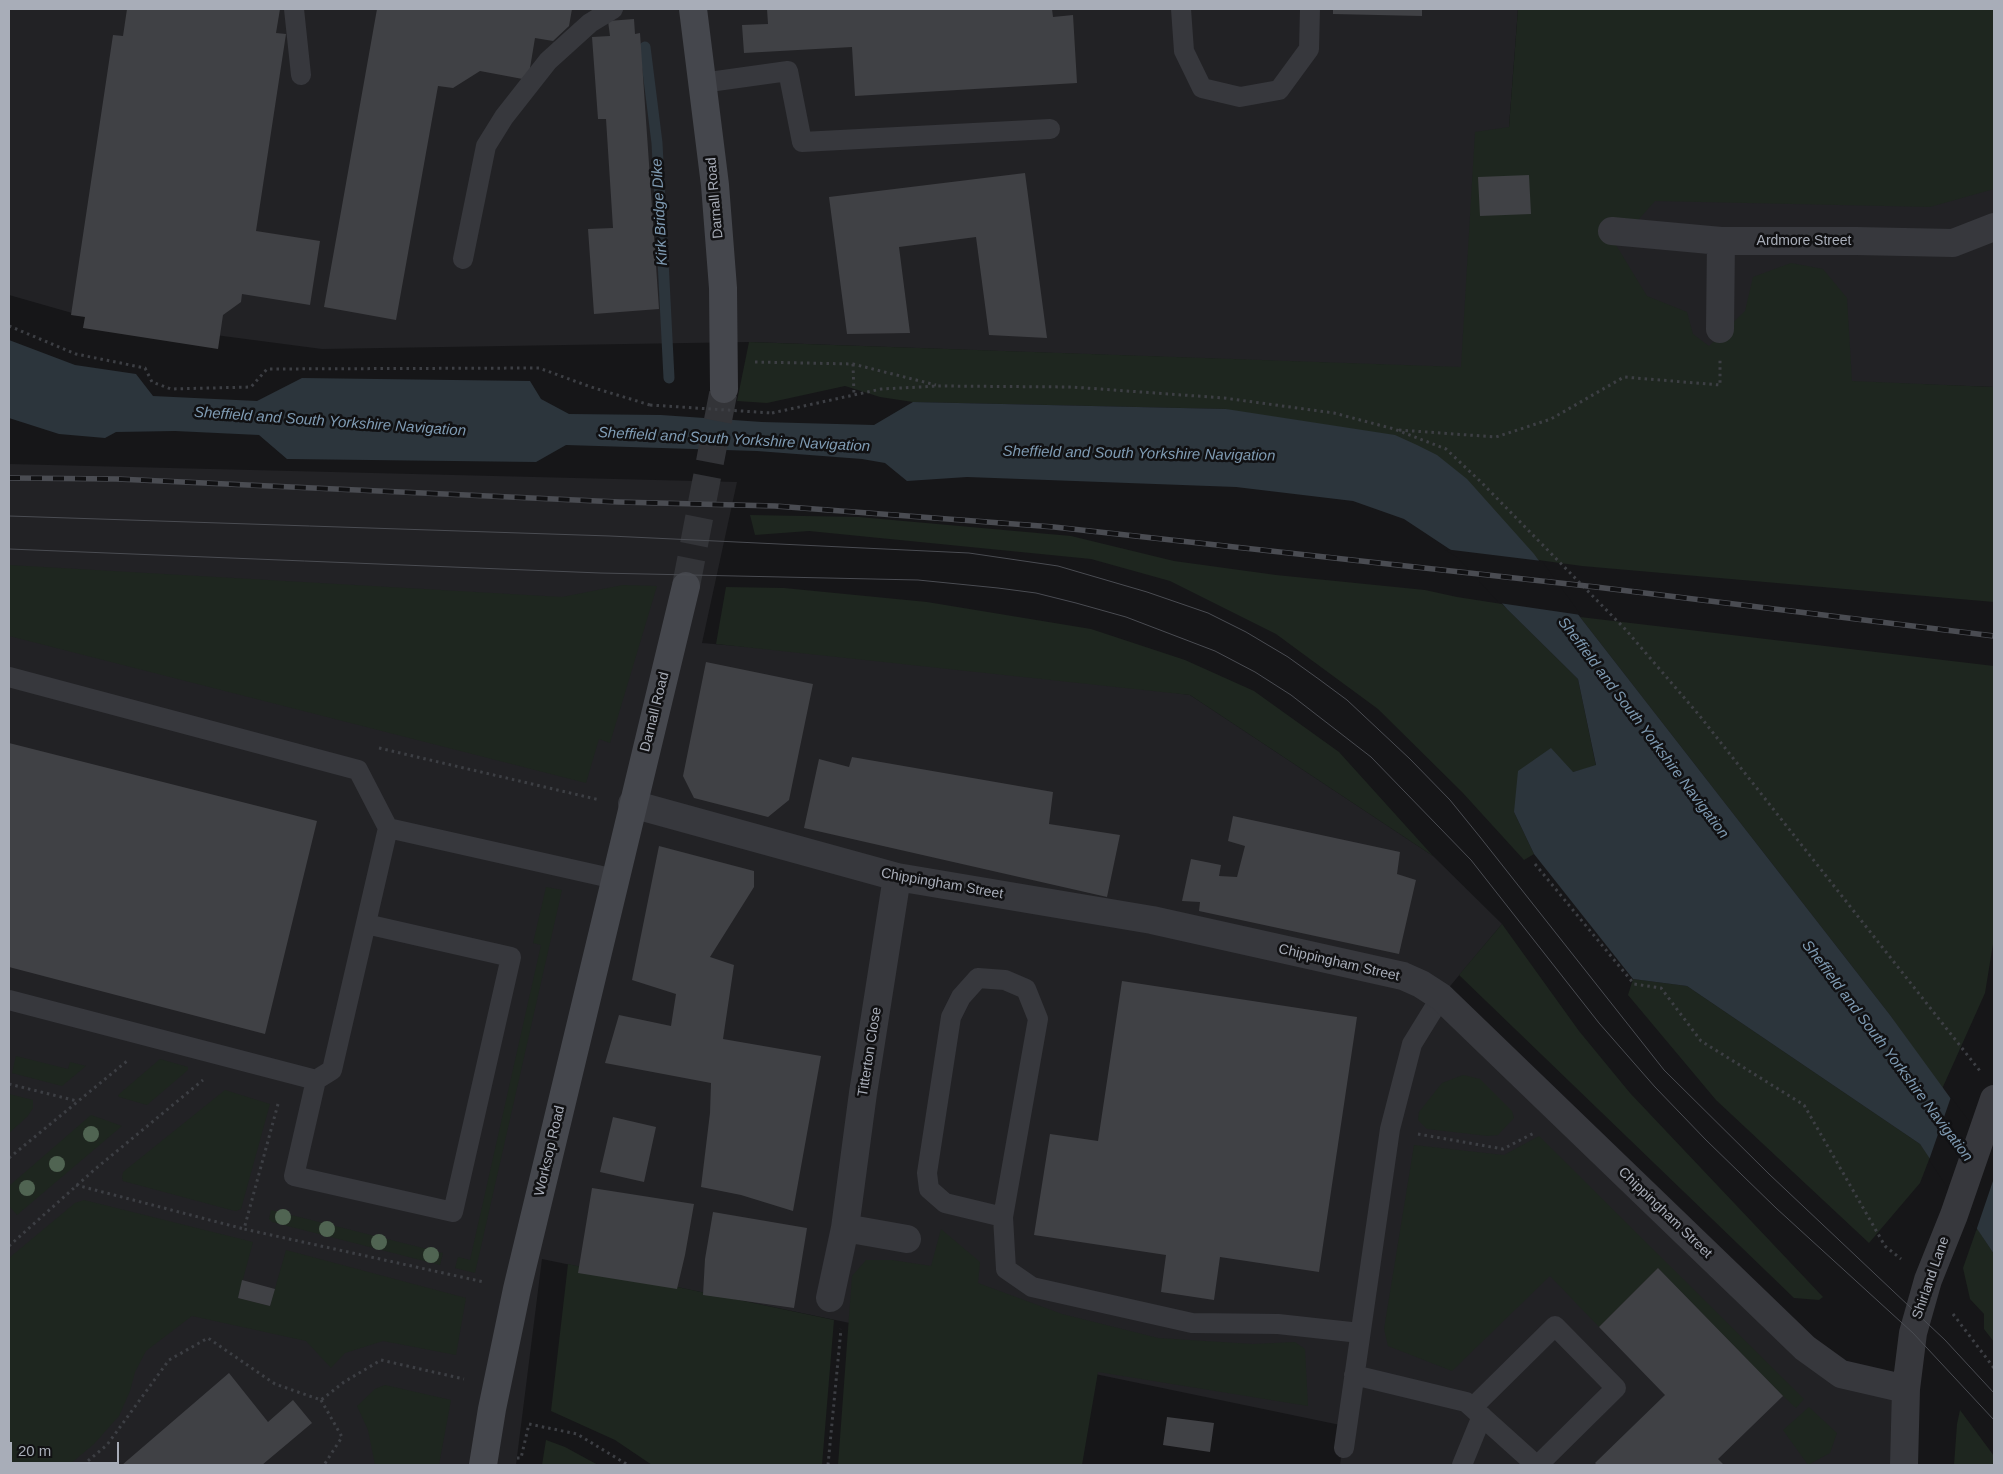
<!DOCTYPE html>
<style>
body{margin:0}
#map{position:relative;width:2003px;height:1474px;overflow:hidden;background:#161618;font-family:Helvetica,sans-serif}
canvas{display:block}
.frame{position:absolute;inset:0;border:10px solid #a8adb8;pointer-events:none}
.scale{position:absolute;left:10px;top:1442px;width:109px;height:22px;box-sizing:border-box;border:2px solid #a8adb8;border-top:0;padding-left:6px;font-size:15px;line-height:18px;white-space:nowrap;color:#a8adb8;-webkit-text-stroke:4px #111113;paint-order:stroke}
</style>
<div id="map">
<canvas width="2003" height="1474"></canvas>
<div class="frame"></div>
<div class="scale">20 m</div>
</div>
<script>
const ctx = document.querySelector('canvas').getContext('2d');
ctx.lineJoin = 'round';
function fillPath(path, color) {
  ctx.fillStyle = color;
  ctx.fill(path, 'evenodd');
}
function poly(rows) {
  const path = new Path2D();
  for (const r of rows) {
    path.moveTo(r[0], r[1]);
    for (let i = 2; i < r.length; i += 2) path.lineTo(r[i], r[i + 1]);
  }
  return path;
}
function trace(path, color, width, dash) {
  ctx.strokeStyle = color;
  ctx.lineWidth = width;
  ctx.lineCap = dash ? 'butt' : 'round';
  ctx.setLineDash(dash || []);
  ctx.stroke(path);
}
function write(font, color, halo, rows, align = 'center') {
  ctx.font = font + ' Helvetica,sans-serif';
  ctx.lineWidth = 5;
  ctx.setLineDash([]);
  ctx.textBaseline = 'middle';
  ctx.strokeStyle = halo;
  ctx.fillStyle = color;
  for (const [text, x, y, turn = 0] of rows) {
    ctx.save();
    ctx.translate(x, y);
    ctx.rotate((+turn || 0) * Math.PI / 180);
    ctx.textAlign = isNaN(turn) ? turn : align;
    if (halo) ctx.strokeText(text, 0, 0);
    ctx.fillText(text, 0, 0);
    ctx.restore();
  }
}
fillPath(poly([
 [9,9,1518,9,1509,127,1994,120,1994,387,749,342,322,349,93,319,9,295],
 [9,464,737,482,702,643,1002,668,1190,695,1433,856,1502,924,1441,997,1805,1348,1906,1389,1904,1465,1340,1465,1345,1426,542,1259,516,1465,9,1465]
]), '#222225');
fillPath(poly([
 [1518,9,1994,9,1994,189,1930,207,1655,201,1616,245,1647,296,1687,312,1693,334,1709,346,1745,311,1753,277,1791,263,1823,269,1847,298,1852,381,1994,387,1994,602,1582,566,1538,560,1226,409,913,402,880,397,845,386,767,403,737,401,749,342,1461,367,1475,132,1509,127],
 [750,515,859,517,1071,536,1174,561,1276,575,1425,590,1457,597,1502,604,1578,679,1596,766,1573,772,1514,812,1534,854,1524,860,1462,792,1378,709,1276,634,1170,581,1091,559,809,531,755,535],
 [9,565,562,597,623,585,657,586,610,743,599,739,586,783,9,636],
 [726,587,784,588,927,602,1091,629,1185,660,1254,691,1339,752,1433,856,1190,695,716,644],
 [1580,617,1994,666,1994,938,1985,993,1942,1089,1890,1015],
 [546,887,562,890,475,1273,455,1268,458,1257,470,1260,541,945,533,943],
 [1502,924,1579,1031,1630,1093,1823,1297,1819,1300,1794,1298,1459,975],
 [1633,979,1687,986,1920,1144,1930,1157,1920,1183,1869,1243,1716,1100,1628,995],
 [16,1056,68,1069,70,1062,86,1066,62,1086,12,1073],
 [160,1059,188,1067,188,1070,147,1105,119,1097,118,1095],
 [1463,1075,1480,1079,1512,1111,1514,1118,1498,1135,1488,1136,1427,1129,1418,1120,1419,1112,1442,1083],
 [225,1090,270,1104,241,1209,236,1211,231,1210,123,1181,122,1177,123,1172],
 [9,1094,33,1100,33,1108,27,1117,9,1133],
 [91,1115,122,1126,17,1215,9,1206,9,1186],
 [1539,1136,1804,1399,1796,1408,1783,1396,1658,1268,1599,1327,1550,1276,1452,1371,1388,1346,1384,1329,1414,1145,1504,1155],
 [84,1200,253,1242,238,1298,270,1306,286,1250,466,1298,456,1355,383,1341,345,1353,331,1368,306,1341,192,1316,146,1351,135,1372,130,1391,119,1416,94,1444,69,1465,9,1465,9,1258,75,1203],
 [271,1210,443,1253,440,1265,272,1222,269,1219],
 [1977,1228,1994,1254,1994,1342,1984,1329,1984,1314,1970,1299,1963,1268],
 [941,1229,980,1262,978,1283,1062,1314,1158,1338,1253,1344,1295,1342,1305,1349,1308,1406,1098,1372,1082,1465,838,1465,852,1276,866,1260,892,1260,931,1266],
 [568,1264,834,1320,822,1465,652,1465,615,1440,551,1411],
 [385,1385,451,1400,439,1465,375,1465,368,1430,357,1406,375,1389],
 [1809,1407,1837,1433,1830,1453,1808,1465,1783,1430],
 [1960,1410,1994,1456,1994,1465,1954,1465,1957,1424],
 [546,1440,565,1447,598,1465,542,1465]
]), '#1e261f');
fillPath(poly([
 [9,340,75,365,136,374,153,396,257,401,302,378,530,381,541,399,569,414,661,415,762,422,874,425,913,402,1226,409,1395,435,1417,445,1437,455,1467,479,1534,554,1580,617,1890,1015,1994,1158,1994,1254,1920,1144,1687,986,1633,979,1534,854,1514,812,1518,771,1551,748,1573,772,1596,765,1578,679,1507,609,1460,556,1404,519,1353,501,1236,487,967,477,907,481,885,463,862,459,757,451,566,445,536,462,287,459,259,435,175,431,116,432,105,438,59,434,9,418]
]), '#2c353c');
fillPath(poly([
 [1444,549,1542,561,1581,615,1499,603,1458,558],
 [1951,1097,1994,1154,1994,1178,1976,1231,1929,1160]
]), '#161618');
trace(poly([
 [645,47,657,143,669,378]
]), '#2c353c', 11);
fillPath(poly([
 [127,9,280,9,276,33,286,34,256,231,320,241,310,305,242,294,241,302,223,315,218,349,83,328,85,317,71,315,113,35,123,36],
 [377,9,572,9,569,26,553,41,535,38,528,80,480,71,453,88,438,86,396,320,324,307],
 [767,9,1052,9,1053,17,1073,15,1077,83,855,96,852,47,744,53,742,25,768,24],
 [1333,9,1422,9,1422,16,1333,14],
 [634,19,635,34,640,33,659,309,594,314,588,229,613,228,606,119,598,119,592,37,610,36,608,21],
 [1025,173,1047,338,989,335,976,237,899,247,910,333,847,334,829,197],
 [1529,175,1531,214,1480,216,1478,177],
 [706,662,813,684,789,800,768,817,694,798,683,776],
 [9,743,317,821,265,1034,9,967],
 [852,757,1053,792,1049,824,1120,835,1107,897,804,828,819,759,849,767],
 [1233,816,1400,852,1397,874,1416,880,1399,954,1199,911,1200,902,1182,901,1191,859,1221,865,1219,876,1237,877,1245,846,1228,841],
 [659,846,754,871,754,887,710,957,734,965,723,1039,821,1056,793,1211,741,1195,701,1187,710,1113,711,1083,605,1063,619,1015,671,1026,676,994,632,980],
 [1122,981,1357,1017,1319,1272,1220,1257,1214,1300,1161,1292,1166,1255,1034,1235,1050,1134,1098,1141],
 [613,1117,656,1127,644,1182,600,1172],
 [592,1188,694,1204,685,1255,677,1289,578,1273],
 [713,1212,807,1228,794,1308,703,1295,705,1259],
 [1658,1268,1783,1396,1718,1459,1724,1465,1597,1465,1595,1463,1665,1395,1599,1327],
 [242,1280,275,1289,270,1306,238,1298],
 [229,1373,268,1422,293,1400,312,1423,262,1465,122,1465],
 [1167,1417,1214,1423,1210,1452,1163,1445]
]), '#404145');
trace(poly([
 [686,586,724,389]
]), '#333438', 28, [28, 14]);
trace(poly([
 [9,326,76,354,145,368,152,382,171,389,251,387,267,369,539,368,591,387,650,405],
 [755,362,853,364,936,385],
 [853,364,854,396],
 [772,413,881,389,939,386,1072,387,1224,398,1334,413,1394,429,1446,449,1481,482,1626,630,1699,715,1980,1071],
 [1399,430,1496,437,1551,419,1624,377,1720,385,1720,360],
 [379,748,600,800],
 [1535,864,1634,984,1661,988,1701,1041,1804,1105,1885,1246,1901,1259],
 [9,1084,77,1101],
 [278,1104,244,1229,484,1282],
 [1418,1134,1503,1149,1536,1132],
 [9,1158,127,1061],
 [76,1185,244,1229],
 [9,1246,94,1170,203,1080],
 [1953,1314,1994,1368],
 [321,1400,342,1437,324,1465],
 [517,1458,521,1458,529,1424,577,1434,628,1465],
 [83,1465,107,1445,169,1360,208,1338,275,1384,321,1400,344,1382,381,1360,464,1379],
 [828,1465,841,1329]
]), '#3d3f44', 3, [2.5, 4]);
trace(poly([
 [294,9,301,75],
 [1181,9,1184,51,1202,88,1240,97,1279,90,1309,49,1310,9],
 [702,83,788,71,802,142,1050,129],
 [463,259,486,146,504,117,548,61,590,23,613,9],
 [9,677,358,770,388,828,615,879],
 [978,978,1005,980,1026,989,1038,1019,1003,1217,945,1203,929,1189,927,1173,951,1017,961,997,978,978],
 [9,1000,316,1080,332,1070,388,828],
 [316,1080,294,1176,453,1212,511,957,366,924],
 [1003,1217,1006,1269,1032,1287,1192,1323,1278,1324,1360,1333],
 [1354,1375,1466,1402,1536,1465],
 [1473,1407,1555,1326,1616,1388,1538,1465],
 [1344,1448,1390,1129,1412,1044,1441,997],
 [1462,1465,1482,1416]
]), '#37383d', 20);
trace(poly([
 [1612,231,1721,241,1856,241,1953,243,1994,227],
 [1720,329,1721,241],
 [632,804,897,877,1152,920,1403,976,1421,984,1441,997,1805,1348,1841,1374,1906,1389],
 [845,1228,907,1239],
 [830,1298,845,1228,863,1093,897,877],
 [1904,1465,1906,1389,1913,1333,1928,1280,1954,1215,1994,1099]
]), '#37383d', 28);
trace(poly([
 [693,9,715,185,723,288,724,389],
 [483,1465,492,1409,517,1289,686,586]
]), '#45474d', 28);
trace(poly([
 [9,516,610,536,969,553,1058,566,1147,592,1208,613,1246,632,1288,657,1320,680,1347,700,1410,759,1450,800,1480,837,1664,1070,1769,1174,1945,1340,1994,1393],
 [9,549,600,573,918,580,998,588,1036,593,1076,603,1126,617,1215,651,1255,672,1291,695,1371,757,1471,860,1599,1023,1655,1087,1706,1140,1776,1208,1913,1333,1994,1420]
]), '#4a4c52', 1);
const rail = poly([
 [9,478,117,479,619,502,775,506,1054,527,1596,587,1994,636]
]);
trace(rail, '#4a4c52', 5.5);
trace(rail, '#111113', 4, [11]);
trace(poly([
 [650,405,772,413]
]), '#3d3f44', 3, [2.5, 4]);
ctx.fillStyle = '#506452';
for (const [x, y] of [
 [91,1134],
 [57,1164],
 [27,1188],
 [283,1217],
 [327,1229],
 [379,1242],
 [431,1255]
]) {
  ctx.beginPath();
  ctx.arc(x, y, 8, 0, 2 * Math.PI);
  ctx.fill();
}
write('14px', '#a8adb8', '#111113', [
 ["Darnall Road",715,198,-95],
 ["Ardmore Street",1804,241],
 ["Darnall Road",655,712,-76],
 ["Chippingham Street",942,884,10],
 ["Chippingham Street",1339,963,13],
 ["Titterton Close",870,1052,-81],
 ["Worksop Road",550,1151,-77],
 ["Chippingham Street",1665,1213,44],
 ["Shirland Lane",1931,1278,-71]
]);
write('italic 15px', '#7f9bb3', '#111113', [
 ["Kirk Bridge Dike",660,212,-93],
 ["Sheffield and South Yorkshire Navigation",330,422,4],
 ["Sheffield and South Yorkshire Navigation",734,440,3],
 ["Sheffield and South Yorkshire Navigation",1139,454,1],
 ["Sheffield and South Yorkshire Navigation",1643,728,53],
 ["Sheffield and South Yorkshire Navigation",1887,1051,53]
]);
</script>
